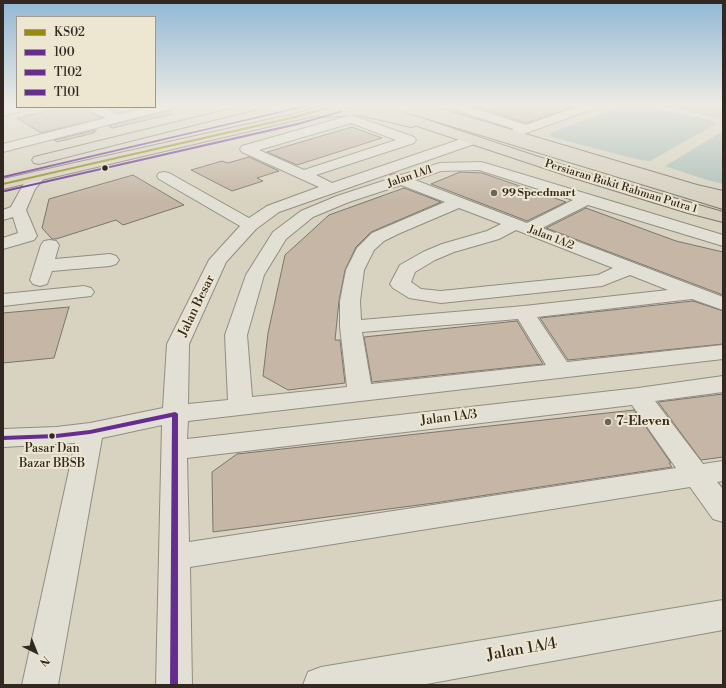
<!DOCTYPE html>
<style>
body{margin:0}
#map{position:relative;width:726px;height:688px;overflow:hidden;background:#d8d3c0;font-family:"Libre Bodoni",serif}
canvas{display:block}
.frame{position:absolute;inset:0;border:4px solid #332821;pointer-events:none}
.legend{position:absolute;left:16px;top:16px;width:140px;height:92px;box-sizing:border-box;background:#ede6d0;border:1px solid #a39a8a;margin:0;padding:5px 7px;list-style:none;font-size:12px;color:#332821}
.legend li{display:flex;align-items:center;gap:8px;height:20px}
.legend b{width:20px;border:1px solid #a39a8a}
.north{position:absolute;left:16px;top:632px;width:40px;height:40px;-webkit-text-stroke:3px #ede6d0;paint-order:stroke;rotate:137deg;font-size:11px;font-weight:700;line-height:16px;text-align:center;color:#332821}
.north::after{content:'';display:block;margin:auto;width:14px;height:18px;background:#332821;clip-path:polygon(50% 0,100% 100%,50% 72%,0 100%)}
</style>
<div id="map">
<canvas width="726" height="688"></canvas>
<div class="frame"></div>
<ul class="legend">
<li><b style="height:5px;background:#968a10"></b>KS02</li>
<li><b style="height:5px;background:#662d91"></b>100</li>
<li><b style="height:5px;background:#662d91"></b>T102</li>
<li><b style="height:5px;background:#662d91"></b>T101</li>
</ul>
<div class="north">N</div>
</div>
<script>
const ctx = document.querySelector('canvas').getContext('2d');
ctx.lineJoin = 'round';
function fillPath(path, color) {
  ctx.fillStyle = color;
  ctx.fill(path, 'evenodd');
}
function poly(rows) {
  const path = new Path2D();
  for (const r of rows) {
    path.moveTo(r[0], r[1]);
    for (let i = 2; i < r.length; i += 2) path.lineTo(r[i], r[i + 1]);
  }
  return path;
}
function trace(path, color, width, dash) {
  ctx.strokeStyle = color;
  ctx.lineWidth = width;
  ctx.lineCap = dash ? 'butt' : 'round';
  ctx.setLineDash(dash || []);
  ctx.stroke(path);
}
function write(font, color, halo, rows, align = 'center') {
  ctx.font = font + ' "Libre Bodoni",serif';
  ctx.lineWidth = 4;
  ctx.setLineDash([]);
  ctx.textBaseline = 'middle';
  ctx.strokeStyle = halo;
  ctx.fillStyle = color;
  for (const [text, x, y, turn = 0] of rows) {
    ctx.save();
    ctx.translate(x, y);
    ctx.rotate((+turn || 0) * Math.PI / 180);
    ctx.textAlign = isNaN(turn) ? turn : align;
    if (halo) ctx.strokeText(text, 0, 0);
    ctx.fillText(text, 0, 0);
    ctx.restore();
  }
}
fillPath(poly([
 [623,105,640,105,711,120,716,124,650,161,640,160,551,137,550,133],
 [656,105,723,105,723,119],
 [723,131,723,184,707,180,665,166]
]), '#acbfba');
const building = poly([
 [471,105,572,105,573,107,526,123,471,105],
 [64,107,88,107,88,109,90,112,102,118,41,133,17,118,64,107],
 [106,107,144,107,118,113,106,107],
 [171,110,172,114,113,128,108,126,171,110],
 [352,127,382,138,297,165,267,152,352,127],
 [96,130,94,133,57,142,54,140,96,130],
 [249,157,279,171,257,178,263,181,232,191,191,170,222,161,228,163,249,157],
 [460,172,482,173,566,202,527,221,431,184,460,172],
 [133,175,184,205,123,225,116,220,56,239,52,239,42,228,49,199,133,175],
 [404,188,441,202,371,232,356,247,345,270,339,301,335,340,340,340,345,383,288,390,263,376,268,333,285,255,329,215,404,188],
 [586,208,676,241,723,252,723,295,546,228,586,208],
 [693,301,723,311,723,344,568,360,540,318,693,301],
 [69,307,54,358,3,363,3,313,69,307],
 [517,321,543,364,372,382,364,337,517,321],
 [723,394,723,457,701,460,658,402,723,394],
 [634,410,671,463,669,463,672,467,434,503,213,532,212,472,237,454,634,410]
]);
fillPath(building, '#c5b6a6');
trace(building, '#7a766c', 1);
const minor = poly([
 [17,105,17,107,31,107,29,109,3,116,3,108,17,105],
 [158,105,179,105,177,107,3,152,3,144,106,118,91,111,89,109,90,107,103,107,118,115,158,105],
 [445,105,464,105,526,125,582,105,600,105,598,107,510,139,505,138,504,135,505,132,514,129,447,107,445,105],
 [351,115,414,137,416,140,414,143,316,175,332,183,467,137,472,136,477,137,479,140,477,143,279,212,256,229,226,262,189,344,188,404,228,400,225,335,246,275,273,232,301,211,337,196,389,179,391,175,396,174,401,175,440,163,480,162,485,163,723,235,723,246,588,205,542,228,723,297,723,310,692,299,537,317,567,362,723,345,723,359,188,421,187,439,638,388,723,376,723,392,655,401,703,464,723,461,723,481,717,482,723,489,723,522,713,519,690,487,190,567,192,685,156,685,162,425,102,438,58,685,22,685,75,443,3,447,3,429,56,427,90,423,163,408,167,344,209,260,240,226,159,179,157,176,159,173,164,172,169,173,249,218,267,206,319,187,242,152,240,149,242,146,351,115],
 [351,123,396,140,304,170,259,150,351,123],
 [479,170,573,200,527,223,415,180,441,171,479,170],
 [401,185,445,202,372,233,357,248,346,270,340,301,340,327,347,387,252,397,247,335,264,275,286,239,313,217,349,202,401,185],
 [459,208,501,224,487,231,442,244,423,252,400,265,390,284,393,288,409,298,441,303,602,286,630,275,668,290,524,306,361,320,360,301,364,270,374,250,384,241,398,234,459,208],
 [516,230,613,268,598,275,441,291,421,289,411,282,415,272,435,260,454,252,499,239,516,230],
 [518,319,546,365,371,384,362,332,518,319],
 [632,405,676,468,189,542,187,458,632,405],
 [40,171,45,172,47,175,35,189,26,210,37,236,34,240,3,249,3,238,18,233,13,217,3,220,3,210,11,207,23,185,35,172,40,171],
 [50,240,56,241,59,245,55,259,110,254,116,256,119,260,116,264,110,266,52,271,47,284,40,286,33,284,30,280,41,245,44,241,50,240],
 [84,286,91,288,94,292,91,296,3,306,3,294,84,286],
 [723,600,723,630,421,685,303,685,308,672,321,667,723,600]
]);
const major = poly([
 [367,105,382,105,584,172,723,212,723,222,688,213,574,178,378,113,367,105],
 [409,105,428,105,697,185,723,191,723,201,688,192,411,107,409,105]
]);
const highway = poly([
 [246,105,267,105,265,107,39,164,34,163,32,160,34,157,246,105],
 [325,105,345,105,339,109,359,107,415,120,417,123,415,126,411,127,359,115,323,117,318,115,3,189,3,179,294,114,325,105],
 [387,105,408,105,424,109,723,199,723,209,389,107,387,105]
]);
trace(minor, '#918d81', 2);
trace(major, '#7a766c', 2);
trace(highway, '#7a766c', 2);
fillPath(minor, '#e2dfd5');
fillPath(major, '#d6d0c1');
fillPath(highway, '#d6d0c1');
fillPath(poly([
 [334,105,339,105,296,118,3,185,3,183,295,116,334,105]
]), '#968a10');
fillPath(poly([
 [340,111,342,112,298,125,5,192,3,191,5,190,297,123,340,111]
]), '#662d91');
fillPath(poly([
 [307,105,313,105,3,178,3,176,307,105]
]), '#662d91');
fillPath(poly([
 [175,412,177,413,178,414,178,685,170,685,172,417,90,434,56,438,3,440,3,436,56,434,90,430,175,412]
]), '#662d91');
const sky = ctx.createLinearGradient(0, 0, 0, 202);
sky.addColorStop(0, '#90b8d6');
sky.addColorStop(0.52, '#edebe3');
sky.addColorStop(1, '#edebe300');
ctx.fillStyle = sky;
ctx.fillRect(0, 0, 726, 202);
for (const [x, y, r, color] of [
 [105,168,3.5,"#332821"],
 [494,193,4,"#6d6459"],
 [608,422,4,"#6d6459"],
 [52,436,3.5,"#332821"]
]) {
  const dot = new Path2D();
  dot.arc(x, y, r, 0, 2 * Math.PI);
  ctx.fillStyle = color;
  ctx.fill(dot);
  trace(dot, '#ede6d0', 1.5);
}
write('11px', '#332821', '#ede6d0', [
 ["Jalan 1A/1",410,177,-19],
 ["Persiaran Bukit Rahman Putra 1",621,187,17],
 ["Jalan 1A/2",551,238,21]
]);
write('bold 11px', '#332821', '#ede6d0', [
 ["99 Speedmart",502,193]
], 'left');
write('12px', '#332821', '#ede6d0', [
 ["Pasar Dan",52,449],
 ["Bazar BBSB",52,464]
]);
write('13px', '#332821', '#ede6d0', [
 ["Jalan Besar",197,306,-64],
 ["Jalan 1A/3",449,418,-7]
]);
write('bold 13px', '#332821', '#ede6d0', [
 ["7-Eleven",616,422]
], 'left');
write('16px', '#332821', '#ede6d0', [
 ["Jalan 1A/4",522,650,-10]
]);
</script>
